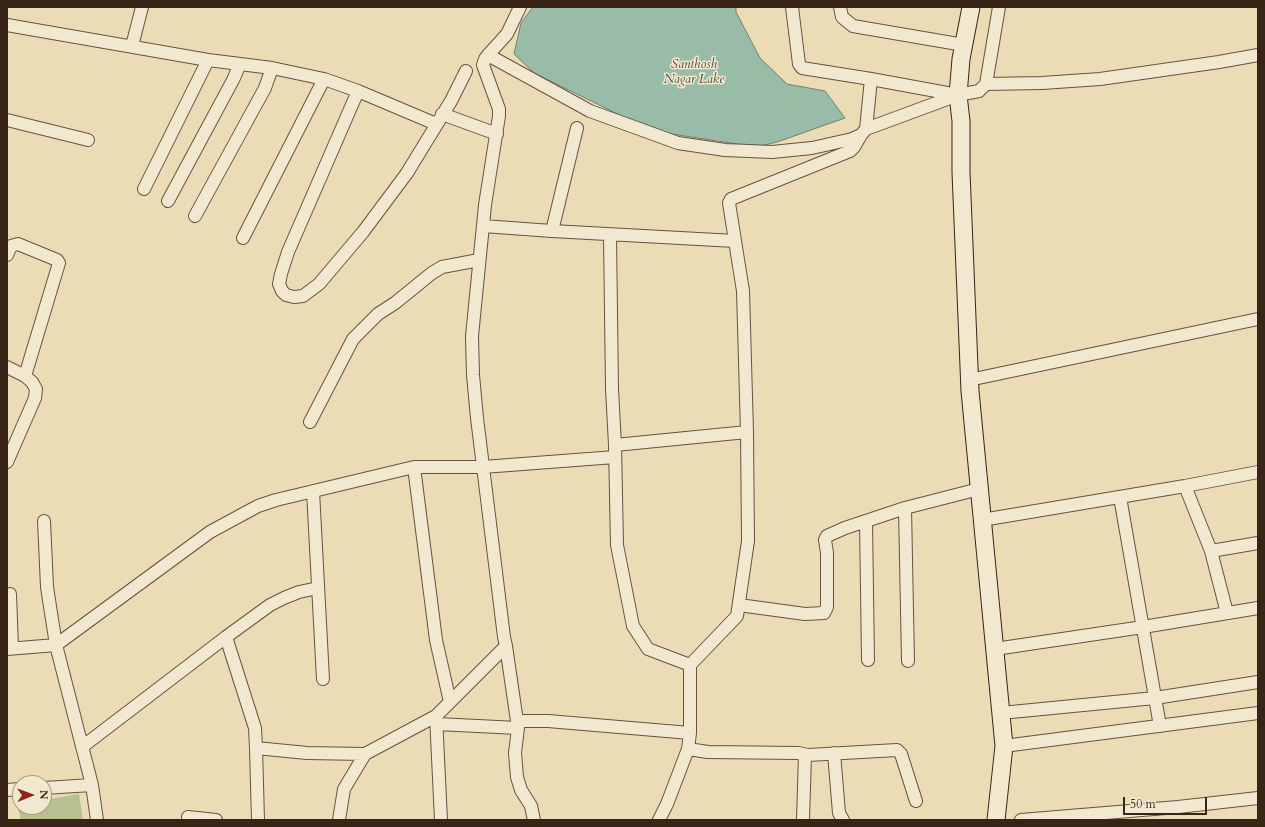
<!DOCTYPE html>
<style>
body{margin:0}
#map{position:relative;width:1265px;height:827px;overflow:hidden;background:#ebdcb6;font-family:Cardo,serif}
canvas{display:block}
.frame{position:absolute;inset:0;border:8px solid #382518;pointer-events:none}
.north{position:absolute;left:12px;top:775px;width:40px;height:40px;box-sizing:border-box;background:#f2e8d0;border:1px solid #a89a86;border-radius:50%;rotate:89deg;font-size:11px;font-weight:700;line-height:16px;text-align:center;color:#382518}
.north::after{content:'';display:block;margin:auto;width:14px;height:18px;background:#8f2418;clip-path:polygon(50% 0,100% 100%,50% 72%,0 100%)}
.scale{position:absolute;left:1123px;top:797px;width:84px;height:18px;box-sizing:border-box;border:2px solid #382518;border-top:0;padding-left:5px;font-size:12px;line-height:14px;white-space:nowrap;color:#382518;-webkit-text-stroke:3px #f2e8d0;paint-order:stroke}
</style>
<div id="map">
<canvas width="1265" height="827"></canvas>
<div class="frame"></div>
<div class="north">N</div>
<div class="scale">50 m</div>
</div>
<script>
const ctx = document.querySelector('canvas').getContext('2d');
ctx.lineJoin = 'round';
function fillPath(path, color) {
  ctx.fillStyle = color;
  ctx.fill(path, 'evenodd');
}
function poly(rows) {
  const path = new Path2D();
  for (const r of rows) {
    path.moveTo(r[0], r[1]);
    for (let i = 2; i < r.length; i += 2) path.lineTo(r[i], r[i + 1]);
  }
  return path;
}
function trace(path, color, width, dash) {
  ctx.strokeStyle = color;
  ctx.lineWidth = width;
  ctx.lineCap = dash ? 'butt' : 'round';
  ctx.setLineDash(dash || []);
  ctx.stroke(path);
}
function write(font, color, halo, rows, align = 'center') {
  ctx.font = font + ' Cardo,serif';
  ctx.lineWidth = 3;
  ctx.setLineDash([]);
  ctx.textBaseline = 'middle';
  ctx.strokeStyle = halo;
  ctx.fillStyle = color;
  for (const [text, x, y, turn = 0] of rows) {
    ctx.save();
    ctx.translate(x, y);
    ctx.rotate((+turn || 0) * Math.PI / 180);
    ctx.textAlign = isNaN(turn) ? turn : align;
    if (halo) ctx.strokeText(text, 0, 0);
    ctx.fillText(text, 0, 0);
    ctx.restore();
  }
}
fillPath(poly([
 [79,794,83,820,21,820,17,805,20,804,20,807,44,807,44,800]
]), '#b7c08e');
const water = poly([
 [533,7,736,7,736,12,760,58,787,84,825,91,845,118,777,142,757,147,665,133,642,126,534,73,514,54,521,23,533,7]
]);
fillPath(water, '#99bca8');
trace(water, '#72806e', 1);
const street = poly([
 [792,7,799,64,802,68,871,79,958,95],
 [840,7,842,17,853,26,964,45],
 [7,25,208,60,272,68,324,79,358,91,436,124],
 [132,46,142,7],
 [488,55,590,111,678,143,725,150,772,152,812,148,852,139,861,135,866,129,958,95,979,91,986,84,999,7],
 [986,84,1042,83,1100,79,1219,62,1258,55],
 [358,91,288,252,281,274,279,284,282,291,286,295,294,297,303,296,319,284,363,232,407,173,451,101,466,71],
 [442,114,497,134],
 [7,120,88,140],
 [577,128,552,231,735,241],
 [866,129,871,79],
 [144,189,208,60],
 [168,201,233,80,240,64],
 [195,216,265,88,272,68],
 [483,226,552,231],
 [610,235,612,389,615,445,617,545,633,626,648,649,690,665],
 [243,238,324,79],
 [7,255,11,246,18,244,57,260,59,263,25,376],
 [7,367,25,376,32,382,36,389,35,398,7,462],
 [969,380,1258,319],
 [310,422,353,339,378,314,395,303,432,273,442,267,479,260],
 [615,445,747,432],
 [414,467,436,640,450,702],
 [1185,486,1211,551,1227,613],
 [313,491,323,679],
 [1120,497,1160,726],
 [905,508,908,661],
 [982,520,1185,486,1258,472],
 [44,521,47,587,56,645,92,785,97,820],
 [866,521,868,660],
 [1211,551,1258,543],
 [10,594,12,648],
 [739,605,805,614,824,613,827,607,827,553,825,540,827,536,845,528,905,508,979,489],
 [226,637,255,728,256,748,258,820],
 [506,646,518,728,515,753,517,777,521,790,531,806,534,820],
 [7,649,56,645,210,532,258,506,276,500,414,467,483,467,615,457],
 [995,649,1143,627,1258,608],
 [1001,713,1155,698,1258,682],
 [436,716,441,820],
 [517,721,548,721,690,733],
 [437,724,518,728],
 [1004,746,1258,713],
 [82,747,226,637,270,605,284,598,299,592,318,588],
 [256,748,307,753,365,754],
 [688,749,708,752,798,753,808,755,897,750,901,754,916,801],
 [834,753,839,813,843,820],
 [44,788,92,785],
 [7,790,20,789],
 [188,817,216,820],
 [339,820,344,789,365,754,436,716,506,646,504,637,477,418,473,375,472,336,485,205,499,116,499,109,483,65,485,59,488,55,507,34,520,7],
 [659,820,667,804,688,749,690,733,690,665,737,616,748,541,747,432,743,291,729,203,731,199,850,151,854,147,861,135],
 [803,820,805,755],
 [1021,820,1178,807,1258,798]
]);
const secondary = poly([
 [971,7,961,59,958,95,961,121,961,172,970,391,1004,746,996,820]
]);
trace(street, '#655340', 14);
trace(secondary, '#382518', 19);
trace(street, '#f2e8d0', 12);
trace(secondary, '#f2e8d0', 17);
write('italic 13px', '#504b3c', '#f2e8d0', [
 ["Santhosh",694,65],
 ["Nagar Lake",694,80]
]);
</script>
